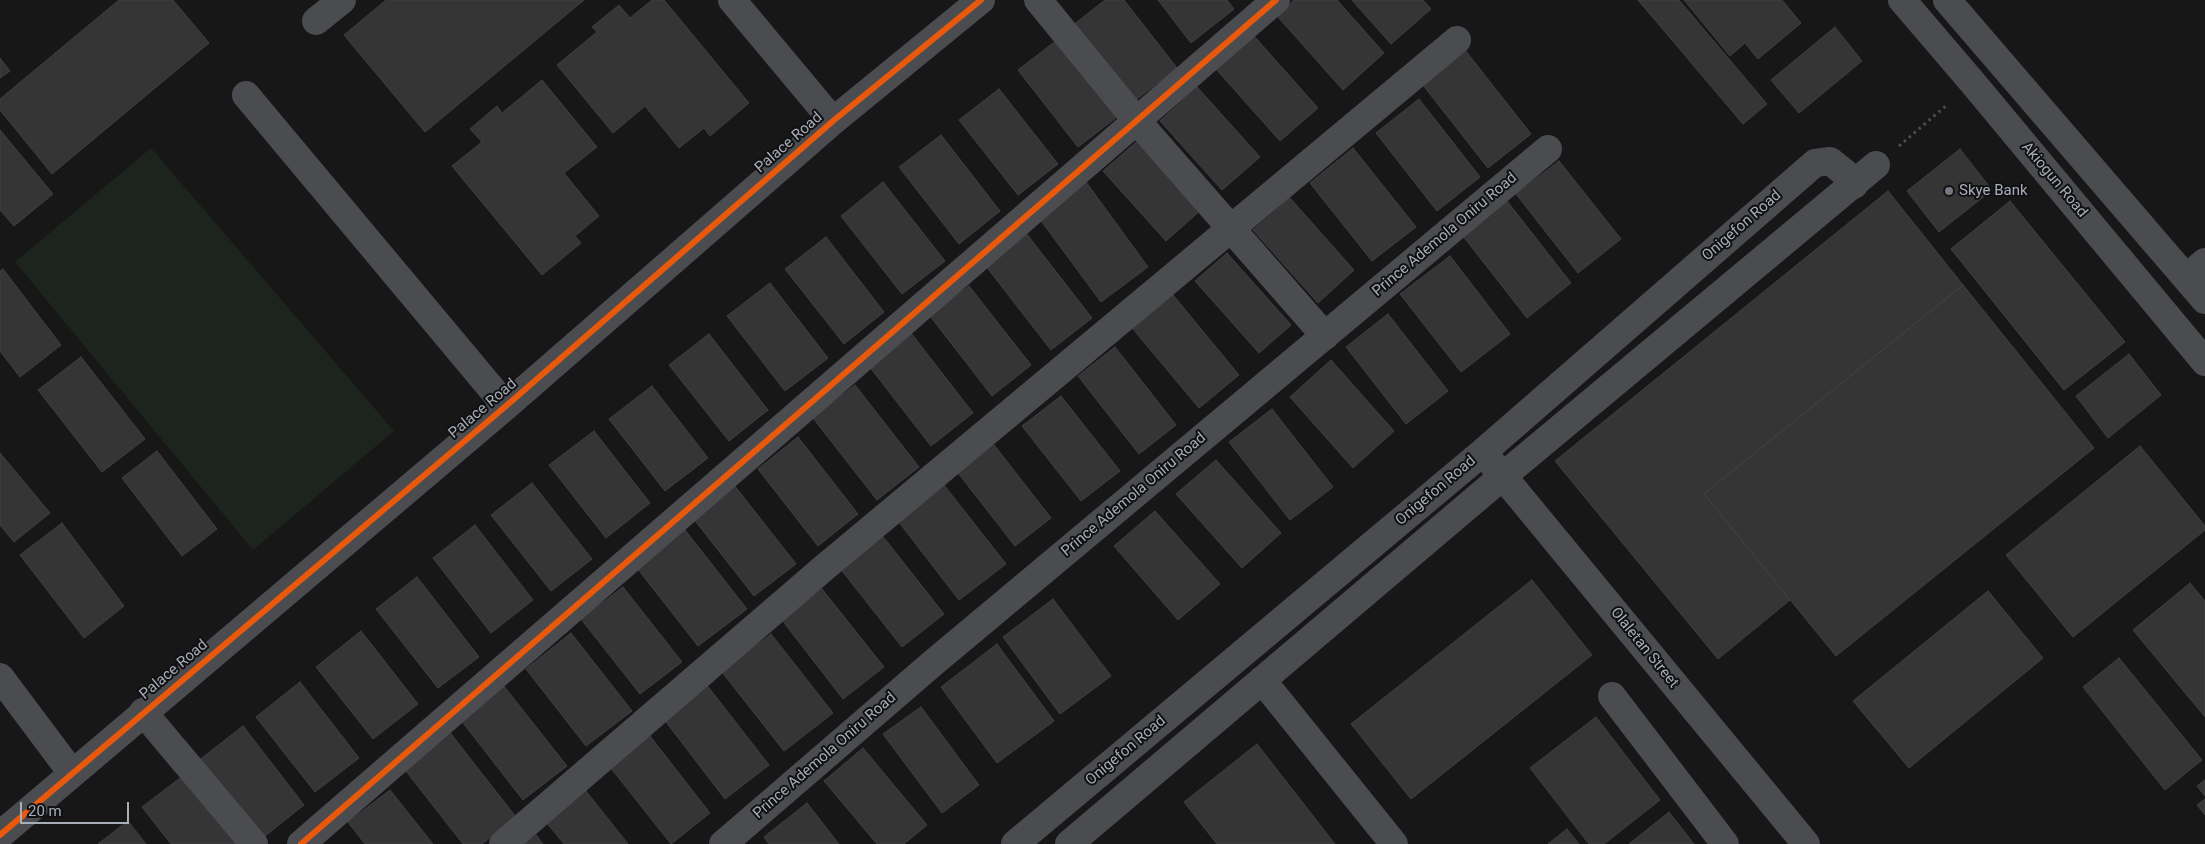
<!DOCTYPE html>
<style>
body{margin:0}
#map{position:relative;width:2205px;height:844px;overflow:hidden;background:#171717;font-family:Roboto,sans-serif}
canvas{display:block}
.scale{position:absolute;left:20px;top:802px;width:109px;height:22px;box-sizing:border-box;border:2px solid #a8adb8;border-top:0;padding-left:6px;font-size:15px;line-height:18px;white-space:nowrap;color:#a8adb8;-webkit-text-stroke:4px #111113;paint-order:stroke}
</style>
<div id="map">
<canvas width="2205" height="844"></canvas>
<div class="scale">20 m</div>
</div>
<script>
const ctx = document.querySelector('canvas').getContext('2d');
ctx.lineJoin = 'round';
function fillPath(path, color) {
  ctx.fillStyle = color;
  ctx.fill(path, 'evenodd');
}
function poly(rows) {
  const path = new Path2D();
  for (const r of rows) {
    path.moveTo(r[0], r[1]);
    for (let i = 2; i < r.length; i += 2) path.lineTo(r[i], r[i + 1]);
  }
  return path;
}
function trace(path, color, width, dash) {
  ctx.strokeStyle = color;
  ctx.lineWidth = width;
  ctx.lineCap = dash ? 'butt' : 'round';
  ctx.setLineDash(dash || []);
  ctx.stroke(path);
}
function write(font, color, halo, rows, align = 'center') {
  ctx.font = font + ' Roboto,sans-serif';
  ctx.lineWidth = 4;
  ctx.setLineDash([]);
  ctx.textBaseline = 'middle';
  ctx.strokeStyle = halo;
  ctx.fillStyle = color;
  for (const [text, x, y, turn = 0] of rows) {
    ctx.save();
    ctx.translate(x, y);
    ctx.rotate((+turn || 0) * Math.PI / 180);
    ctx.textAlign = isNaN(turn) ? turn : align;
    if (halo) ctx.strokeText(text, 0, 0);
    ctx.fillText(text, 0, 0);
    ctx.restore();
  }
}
fillPath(poly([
 [151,148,394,431,253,550,15,262]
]), '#1d241e');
const building = poly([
 [119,0,173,0,209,43,52,174,0,110,0,99,119,0],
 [386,0,584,0,425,132,344,35,386,0],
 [652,0,664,0,749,103,710,136,704,128,679,148,645,106,613,133,557,65,597,32,592,27,619,5,630,18,652,0],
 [1105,0,1124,0,1177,68,1132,103,1072,26,1105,0],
 [1158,0,1227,0,1234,9,1191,43,1158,0],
 [1294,0,1337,0,1384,53,1343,90,1277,16,1294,0],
 [1352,0,1423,0,1431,9,1391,44,1352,0],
 [1638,0,1679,0,1767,104,1743,124,1638,0],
 [1684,0,1782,0,1801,23,1758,59,1745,43,1730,56,1684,0],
 [1835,27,1862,61,1799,113,1771,80,1835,27],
 [1254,36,1318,108,1280,141,1216,69,1254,36],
 [1057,40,1117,117,1078,147,1018,70,1057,40],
 [1465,50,1531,134,1488,168,1422,84,1465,50],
 [0,58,10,71,0,78,0,58],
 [542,80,597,147,564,173,599,216,575,236,581,243,542,275,452,166,482,142,470,129,497,106,502,113,542,80],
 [1197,87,1260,157,1222,190,1160,121,1197,87],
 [999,89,1058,164,1018,195,959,120,999,89],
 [1419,99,1480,177,1437,211,1376,133,1419,99],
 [0,130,53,194,14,226,0,210,0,130],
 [941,135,1000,211,959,244,899,167,941,135],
 [1141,138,1203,208,1166,241,1103,171,1141,138],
 [1353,148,1416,227,1372,261,1310,183,1353,148],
 [1960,149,1992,190,1939,232,1907,191,1960,149],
 [1559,161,1621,239,1578,273,1516,194,1559,161],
 [883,182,945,261,902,294,841,216,883,182],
 [1086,182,1148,267,1101,302,1039,218,1086,182],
 [1888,191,1963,285,1704,494,1790,600,1718,659,1555,461,1888,191],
 [1290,198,1354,270,1318,303,1253,230,1290,198],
 [1507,201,1571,283,1527,318,1463,236,1507,201],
 [2010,201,2125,342,2064,390,1951,249,2010,201],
 [1026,233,1092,318,1051,350,985,265,1026,233],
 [826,237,884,312,844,344,785,269,826,237],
 [1227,253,1291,325,1259,353,1195,281,1227,253],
 [1450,256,1510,334,1461,372,1400,294,1450,256],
 [3,269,61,345,20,377,0,351,0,271,3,269],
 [770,283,828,358,785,391,727,316,770,283],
 [1963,285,2094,448,1836,656,1704,494,1963,285],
 [969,286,1031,365,992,396,930,316,969,286],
 [1173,295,1239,375,1199,408,1133,329,1173,295],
 [1388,314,1448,391,1406,424,1346,347,1388,314],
 [911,333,973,413,931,446,869,366,911,333],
 [709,334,768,410,729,441,669,365,709,334],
 [1115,347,1176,425,1139,454,1078,376,1115,347],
 [2129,354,2161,395,2108,438,2076,396,2129,354],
 [81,357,145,439,102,472,38,390,81,357],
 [1331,360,1394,431,1353,468,1290,397,1331,360],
 [855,385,919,467,877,500,813,418,855,385],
 [652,386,708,458,665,491,609,419,652,386],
 [1061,396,1120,471,1081,501,1022,426,1061,396],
 [1272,409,1333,487,1290,520,1229,442,1272,409],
 [594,431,650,503,606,538,549,465,594,431],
 [798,437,858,514,818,546,758,469,798,437],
 [991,441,1051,518,1015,546,955,469,991,441],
 [2140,446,2205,526,2205,530,2073,637,2006,555,2140,446],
 [157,451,217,529,182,556,122,478,157,451],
 [0,453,50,513,14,542,0,525,0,453],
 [1216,460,1281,533,1242,568,1176,494,1216,460],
 [532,483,592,559,551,591,491,515,532,483],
 [734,485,796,564,754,596,693,518,734,485],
 [944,485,1006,564,959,600,898,521,944,485],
 [1155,511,1220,584,1178,620,1114,546,1155,511],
 [62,523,124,606,84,638,20,555,62,523],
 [475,525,533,600,491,633,433,558,475,525],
 [685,530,747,609,698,646,637,568,685,530],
 [881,534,944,614,902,647,839,567,881,534],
 [417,577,479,657,438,688,376,609,417,577],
 [1532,580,1592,655,1411,799,1351,724,1532,580],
 [2190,583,2205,601,2205,717,2133,630,2190,583],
 [623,587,682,662,640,694,581,619,623,587],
 [822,589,884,667,843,699,782,620,822,589],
 [1988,591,2043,658,1909,768,1853,701,1988,591],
 [1053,599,1111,676,1060,714,1003,637,1053,599],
 [361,631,418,704,373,739,316,667,361,631],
 [571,633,632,711,586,746,526,669,571,633],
 [771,634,833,713,784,751,722,672,771,634],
 [997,644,1054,721,997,763,941,687,997,644],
 [2119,658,2202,760,2165,790,2083,687,2119,658],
 [300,682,359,758,315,792,256,717,300,682],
 [706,684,769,765,725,799,663,718,706,684],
 [503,685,567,766,523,800,460,719,503,685],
 [921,707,979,785,942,813,883,734,921,707],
 [1596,717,1660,800,1604,844,1589,844,1530,768,1596,717],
 [243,726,304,805,260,840,198,761,243,726],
 [448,730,516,817,482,844,463,844,402,766,448,730],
 [650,736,710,813,671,844,610,767,650,736],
 [1257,744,1335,844,1217,844,1184,802,1257,744],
 [863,748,927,825,904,844,877,844,824,781,863,748],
 [184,775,237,844,171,844,142,807,184,775],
 [2205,780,2205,796,2197,786,2205,780],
 [390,790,433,844,365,844,348,822,390,790],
 [586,791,628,844,564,844,546,822,586,791],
 [2205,799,2205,815,2197,805,2205,799],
 [807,803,839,844,769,844,764,837,807,803],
 [1669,812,1694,844,1629,844,1669,812],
 [128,821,146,844,98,844,128,821],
 [1567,829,1579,844,1548,844,1567,829],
 [536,835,543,844,525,844,536,835]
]);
fillPath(building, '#353536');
trace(building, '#3f4043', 1);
trace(poly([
 [1899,146,1948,104]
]), '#4d4e52', 3, [2.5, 4]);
trace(poly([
 [732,0,833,121],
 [1038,0,1137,121,1325,336],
 [1902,0,1973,83,2205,362],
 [1947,0,2205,300],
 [316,21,342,0],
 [246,95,506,406],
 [2186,278,2205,262],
 [1492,463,1806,844],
 [0,677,72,773],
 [1262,680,1394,844],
 [1612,696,1725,844],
 [143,712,254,844],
 [0,835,506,406,833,121,981,0],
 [301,844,1276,0],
 [503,844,825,567,1457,40],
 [723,844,933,663,1548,149],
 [1015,844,1483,452,1815,163,1830,161,1845,173,1854,185],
 [1069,844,1503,476,1876,165]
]), '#4b4c50', 28);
trace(poly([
 [0,835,506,406,833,121,981,0],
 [301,844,1276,0]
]), '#e8590c', 6);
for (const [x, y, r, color] of [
 [1949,191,5,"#757880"]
]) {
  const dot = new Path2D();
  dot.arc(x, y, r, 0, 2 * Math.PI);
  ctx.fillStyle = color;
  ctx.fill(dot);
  trace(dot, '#111113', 2);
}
write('15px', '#a8adb8', '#111113', [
 ["Palace Road",789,143,-41],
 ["Akiogun Road",2054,180,50],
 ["Onigefon Road",1742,226,-41],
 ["Prince Ademola Oniru Road",1445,235,-40],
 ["Palace Road",483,409,-40],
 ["Onigefon Road",1436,491,-40],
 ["Prince Ademola Oniru Road",1134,495,-40],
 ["Olaletan Street",1644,648,51],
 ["Palace Road",174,670,-40],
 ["Onigefon Road",1126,751,-40],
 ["Prince Ademola Oniru Road",825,756,-41]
]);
write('15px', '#a8adb8', '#111113', [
 ["Skye Bank",1959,191]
], 'left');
</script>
